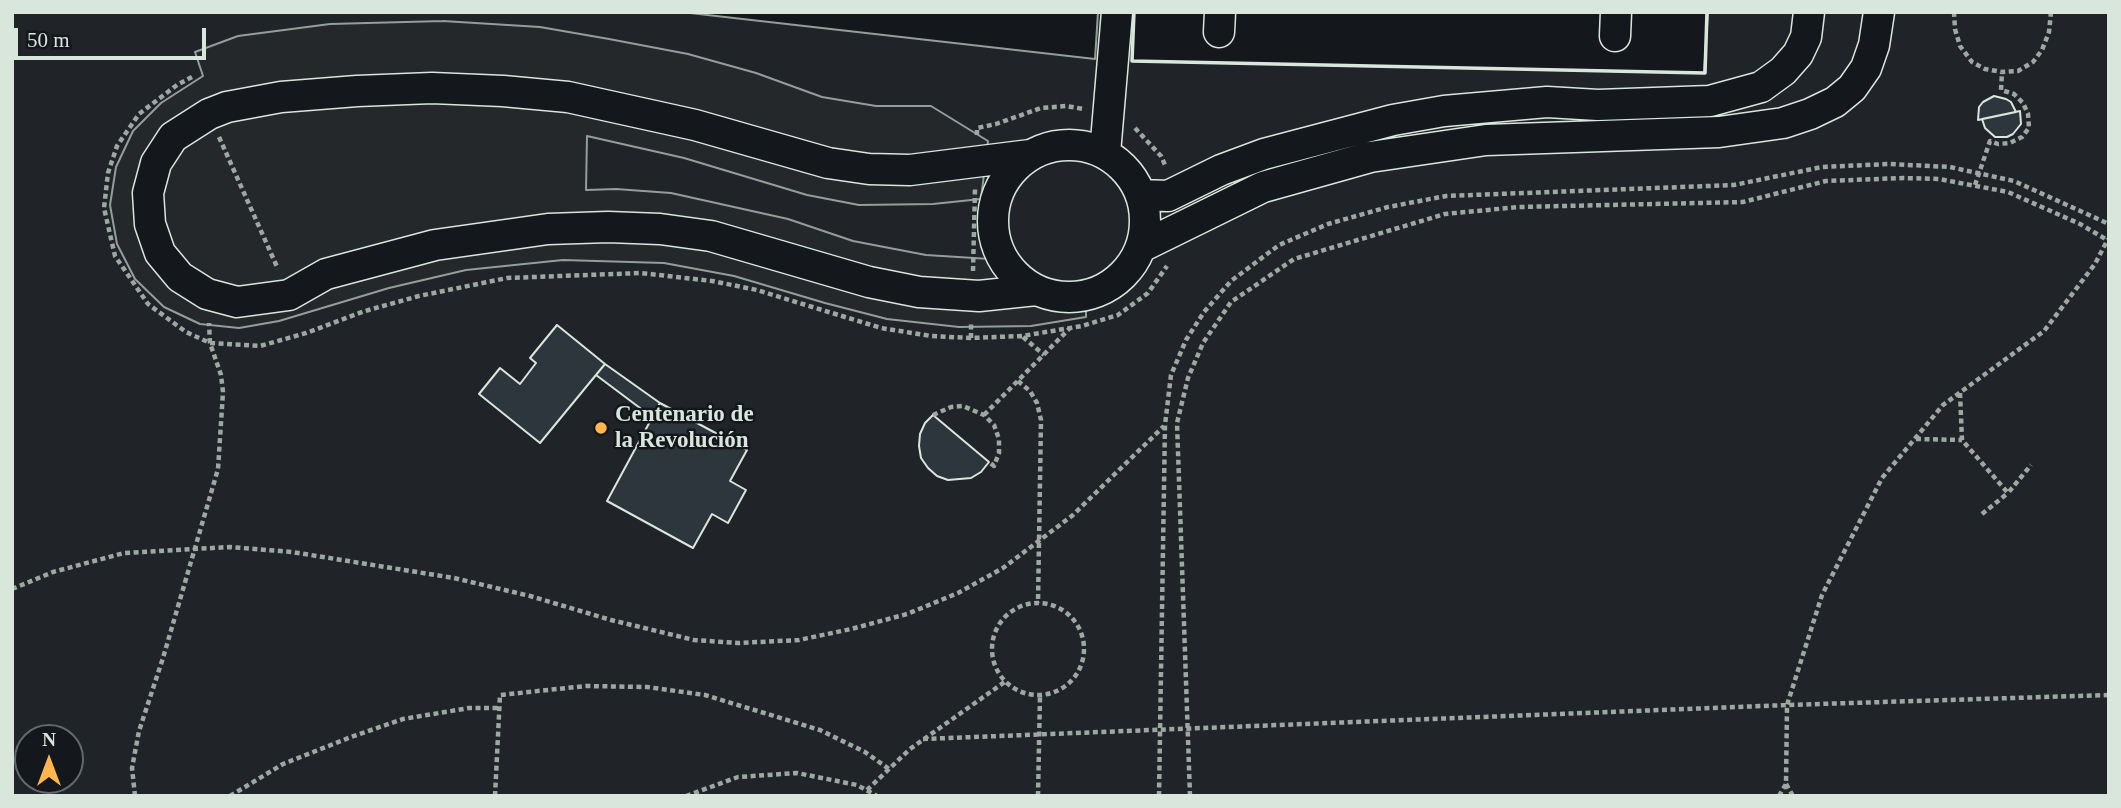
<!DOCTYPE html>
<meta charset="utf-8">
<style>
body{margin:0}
#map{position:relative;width:2121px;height:808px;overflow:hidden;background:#14181c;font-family:"Times New Roman",serif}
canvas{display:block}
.frame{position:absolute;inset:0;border:14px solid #d8e6dc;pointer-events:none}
.north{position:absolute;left:14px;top:724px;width:70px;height:70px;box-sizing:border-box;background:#14181c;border:2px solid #626a69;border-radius:50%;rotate:0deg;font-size:19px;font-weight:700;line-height:28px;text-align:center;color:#d8e6dc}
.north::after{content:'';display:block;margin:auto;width:24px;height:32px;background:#ffb74d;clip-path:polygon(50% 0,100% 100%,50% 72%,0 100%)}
.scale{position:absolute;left:14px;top:28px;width:192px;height:32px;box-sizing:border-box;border:4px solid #d8e6dc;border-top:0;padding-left:9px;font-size:21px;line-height:24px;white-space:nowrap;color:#d8e6dc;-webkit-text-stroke:5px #14181c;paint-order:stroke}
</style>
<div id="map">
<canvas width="2121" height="808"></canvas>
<div class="frame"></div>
<div class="north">N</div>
<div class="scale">50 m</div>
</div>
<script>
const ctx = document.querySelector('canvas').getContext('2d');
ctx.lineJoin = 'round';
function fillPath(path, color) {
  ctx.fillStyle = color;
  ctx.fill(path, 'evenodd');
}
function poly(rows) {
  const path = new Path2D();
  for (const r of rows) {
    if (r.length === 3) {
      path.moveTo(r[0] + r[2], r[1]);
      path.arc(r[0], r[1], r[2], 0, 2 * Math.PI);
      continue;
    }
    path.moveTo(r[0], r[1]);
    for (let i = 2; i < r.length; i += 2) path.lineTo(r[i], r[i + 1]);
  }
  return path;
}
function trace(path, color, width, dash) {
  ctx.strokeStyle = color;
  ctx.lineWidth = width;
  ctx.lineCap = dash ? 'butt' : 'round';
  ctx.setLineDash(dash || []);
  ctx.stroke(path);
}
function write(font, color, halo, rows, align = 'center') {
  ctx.font = font + ' "Times New Roman",serif';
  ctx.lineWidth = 5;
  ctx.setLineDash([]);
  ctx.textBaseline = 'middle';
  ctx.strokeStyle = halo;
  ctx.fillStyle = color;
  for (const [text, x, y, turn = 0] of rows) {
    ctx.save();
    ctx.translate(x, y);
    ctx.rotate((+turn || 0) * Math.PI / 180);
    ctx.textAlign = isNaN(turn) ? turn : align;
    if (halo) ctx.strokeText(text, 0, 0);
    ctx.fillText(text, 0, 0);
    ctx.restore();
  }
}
const green = poly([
 [12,12,681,12,1095,59,1098,12,1134,12,1132,61,1704,73,1708,12,2109,12,2109,796,12,796,12,12],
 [28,738,70,738,70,780,28,780,28,738]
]);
fillPath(green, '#202428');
trace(green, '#939e99', 2);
const parking = poly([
 [443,21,540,27,609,39,688,54,756,73,822,97,876,106,931,106,988,141,981,199,933,204,859,205,807,195,684,158,587,136,586,190,616,189,671,193,788,219,853,241,926,255,990,259,1086,303,1086,317,1031,326,959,327,887,319,825,303,734,276,664,263,563,260,466,270,389,288,279,321,239,328,200,324,164,307,135,279,117,244,110,205,116,167,133,131,161,103,203,76,195,52,238,36,330,24,443,21]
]);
fillPath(parking, '#24282b');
trace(parking, '#939e99', 2);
const building = poly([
 [1994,96,2006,99,2011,102,2016,112,1978,120,1979,107,1983,102,1994,96],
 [2020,111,2021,124,2013,134,2007,137,1995,137,1985,128,1982,119,2020,111],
 [557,325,605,364,540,443,479,394,500,368,520,384,536,363,530,358,557,325],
 [605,364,660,403,652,417,596,375,605,364],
 [660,403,747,450,730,481,746,490,728,523,712,514,693,548,607,501,660,403],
 [933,415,989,462,981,472,971,478,948,480,937,476,928,468,921,458,919,446,920,434,925,423,933,415]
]);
fillPath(building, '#2c363c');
trace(building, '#d8e6dc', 2);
const minor = poly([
 [1219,32,1220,12],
 [1615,36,1616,12],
 [1069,221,76],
 [1105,153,1117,12],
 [1030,155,910,170,869,169,828,163,695,125,568,97,503,91,432,88,357,91,281,97,227,107,209,114,173,137,156,163,148,193,150,224,160,253,180,277,207,294,237,302,289,295,326,274,435,245,548,229,608,227,660,229,711,236,869,282,919,292,979,296,1036,290],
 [1142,195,1168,196,1221,170,1264,154,1393,120,1444,111,1547,102,1598,105,1710,101,1761,87,1783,71,1798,54,1806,37,1809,12],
 [1143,246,1263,187,1370,157,1486,140,1719,132,1783,123,1810,114,1835,102,1852,88,1866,68,1874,45,1879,12]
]);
trace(minor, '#d8e6dc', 33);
trace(poly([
 [1954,12,1955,29,1960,46,1972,62,1985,69,2002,72,2018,71,2033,62,2042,50,2049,32,2051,12],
 [192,77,177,85,139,114,117,146,108,173,104,208,115,256,148,304,186,332,210,343,260,346,306,333,365,311,419,296,507,278,641,273,712,281,757,290,881,328,931,336,971,338,1022,336,1082,326,1118,315,1148,293,1167,266],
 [1135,128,1161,156,1166,167],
 [977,135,977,128,996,124,1041,108,1066,106,1084,109],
 [219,137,278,269],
 [1975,185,1990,141,1998,144,2010,143,2022,137,2029,128,2028,114,2023,103,2014,94,2001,90,2002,72],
 [973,271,975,189],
 [1023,337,1044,355],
 [971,338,971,322],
 [1018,381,1030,391,1037,403,1041,420,1038,603],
 [1960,393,1962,440,2008,493,2031,465],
 [933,415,951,407,963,406,984,415,994,425,999,439,999,453,994,466,989,462],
 [984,415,1070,328],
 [1916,439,1962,440],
 [1982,514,2008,493],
 [12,589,53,572,124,553,230,547,292,552,454,578,530,596,611,620,694,640,738,643,799,640,851,629,907,614,958,593,1003,568,1073,515,1164,426],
 [1038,649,46],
 [923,739,1787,705,2109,695],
 [1786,784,1793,796],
 [867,790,910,749,1006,681],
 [135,796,132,768,139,731,163,658,218,469,223,392,221,375,210,343,209,323],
 [230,796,283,764,351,737,403,719,469,708,499,708],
 [495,796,500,695,586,686,647,687,705,695,820,730,865,752,889,769],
 [686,796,738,777,797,773,857,785,877,796],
 [1038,796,1040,695],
 [1159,796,1165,425,1171,375,1186,340,1204,312,1231,281,1279,245,1328,224,1388,207,1446,196,1734,185,1822,167,1889,164,1950,167,2014,181,2109,224],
 [1190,796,1177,423,1188,378,1203,343,1231,302,1294,259,1445,214,1519,207,1743,202,1826,181,1903,178,1939,179,2008,192,2080,224,2109,241],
 [1779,796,1786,784,1787,705,1822,595,1882,478,1943,405,2044,331,2095,264,2108,239]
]), '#9da8a2', 4.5, [5, 3.5]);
trace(minor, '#14181c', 30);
trace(poly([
 [1134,12,1132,61,1705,73,1707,12]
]), '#d8e6dc', 3.5);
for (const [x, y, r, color] of [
 [601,428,7,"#ffb74d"]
]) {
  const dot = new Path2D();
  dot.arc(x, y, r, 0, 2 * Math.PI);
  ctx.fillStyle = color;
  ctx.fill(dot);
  trace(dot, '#14181c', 2.5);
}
write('bold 23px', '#d8e6dc', '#14181c', [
 ["Centenario de",615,415],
 ["la Revolución",615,441]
], 'left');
</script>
